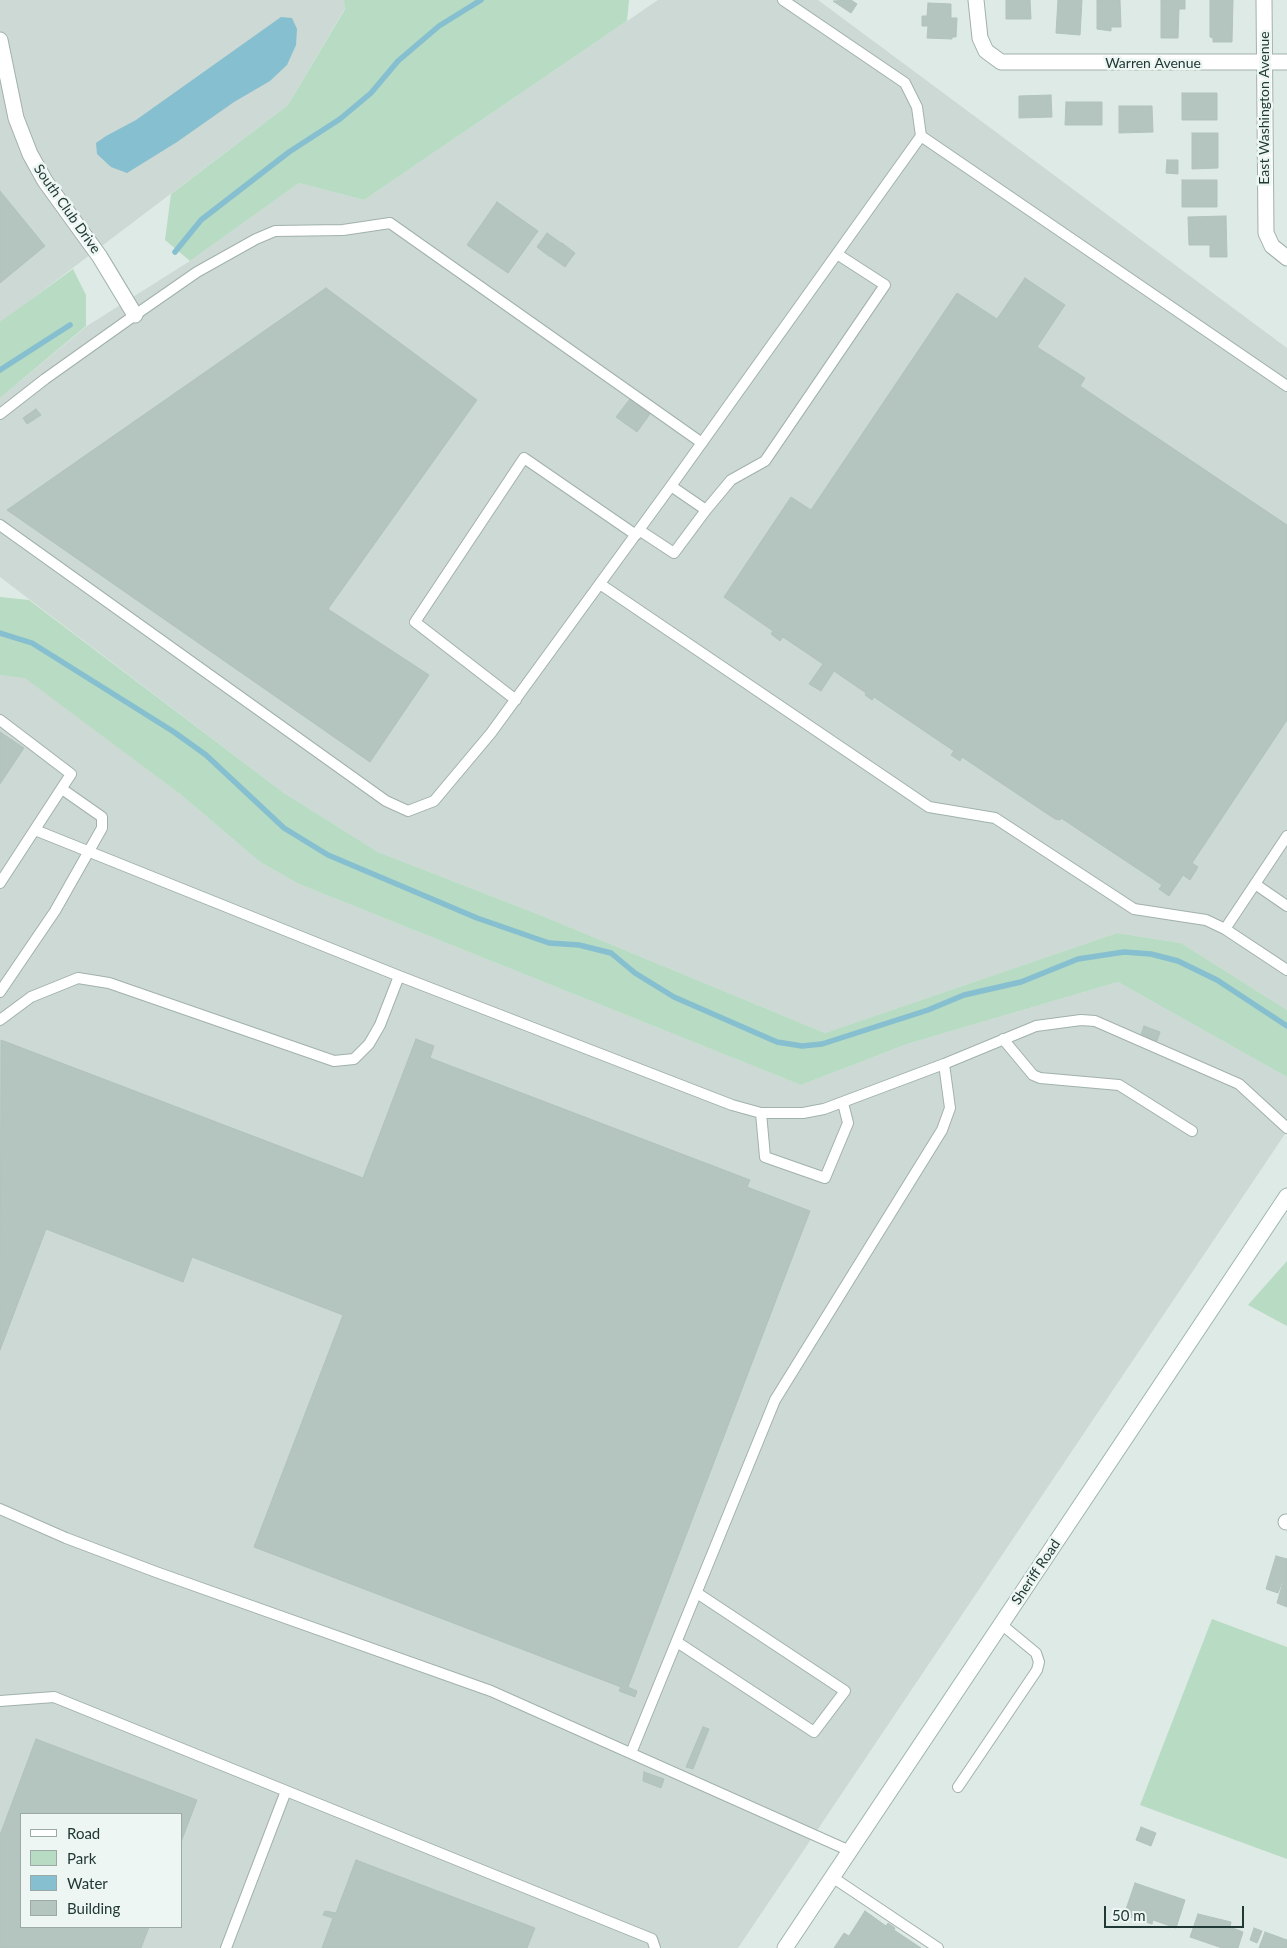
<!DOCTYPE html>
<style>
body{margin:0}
#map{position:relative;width:1287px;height:1948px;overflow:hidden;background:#deeae5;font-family:Lato,sans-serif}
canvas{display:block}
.legend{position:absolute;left:20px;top:1813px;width:162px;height:115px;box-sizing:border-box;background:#eef6f3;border:1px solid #9caaa7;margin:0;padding:6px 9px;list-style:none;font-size:15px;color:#203934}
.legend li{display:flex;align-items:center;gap:10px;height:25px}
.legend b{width:25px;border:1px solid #9caaa7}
.scale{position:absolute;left:1104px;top:1906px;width:140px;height:22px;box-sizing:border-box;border:2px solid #203934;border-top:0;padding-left:6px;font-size:15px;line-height:18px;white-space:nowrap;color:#203934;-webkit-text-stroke:4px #eef6f3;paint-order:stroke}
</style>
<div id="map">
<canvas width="1287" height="1948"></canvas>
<ul class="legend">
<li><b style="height:6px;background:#fff"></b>Road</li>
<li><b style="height:14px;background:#b7dbc3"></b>Park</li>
<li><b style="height:14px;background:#86bfcf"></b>Water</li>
<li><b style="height:14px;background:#b4c4be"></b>Building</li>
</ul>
<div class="scale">50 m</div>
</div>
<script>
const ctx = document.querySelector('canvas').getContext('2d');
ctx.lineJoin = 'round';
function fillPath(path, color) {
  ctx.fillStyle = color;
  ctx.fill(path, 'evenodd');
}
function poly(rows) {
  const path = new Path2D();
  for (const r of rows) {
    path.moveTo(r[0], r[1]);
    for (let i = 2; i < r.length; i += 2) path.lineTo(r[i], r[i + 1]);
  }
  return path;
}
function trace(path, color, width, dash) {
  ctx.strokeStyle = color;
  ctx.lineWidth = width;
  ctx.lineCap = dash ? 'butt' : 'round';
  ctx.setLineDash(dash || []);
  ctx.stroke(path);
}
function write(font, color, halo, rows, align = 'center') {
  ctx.font = font + ' Lato,sans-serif';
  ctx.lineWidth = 5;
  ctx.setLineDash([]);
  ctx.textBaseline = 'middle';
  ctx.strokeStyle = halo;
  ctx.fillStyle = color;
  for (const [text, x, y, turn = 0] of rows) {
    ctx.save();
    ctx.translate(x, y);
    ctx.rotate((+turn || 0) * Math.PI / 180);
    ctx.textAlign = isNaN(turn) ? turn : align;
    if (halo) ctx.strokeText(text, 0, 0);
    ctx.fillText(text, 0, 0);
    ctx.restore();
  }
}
fillPath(poly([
 [0,0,344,0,345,8,288,105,0,323],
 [658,0,818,0,1287,348,1287,1010,1181,943,1117,933,825,1033,540,915,378,852,284,793,0,577,0,398,87,326,190,261,299,183,364,200],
 [0,675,25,677,180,794,260,862,299,884,801,1085,907,1044,1118,982,1287,1077,1287,1131,738,1948,0,1948],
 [21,1814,181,1814,181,1927,21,1927]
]), '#cdd9d4');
fillPath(poly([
 [344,0,629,0,627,21,364,200,299,183,190,261,165,240,171,194,288,105,345,9],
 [73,269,86,295,86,326,0,398,0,322],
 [0,597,29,600,284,793,378,852,540,915,825,1033,1117,933,1181,943,1287,1010,1287,1077,1118,982,907,1044,801,1085,299,884,260,862,180,794,25,678,0,675],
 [1287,1261,1287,1326,1248,1305],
 [1212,1619,1287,1647,1287,1859,1140,1805]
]), '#b7dbc3');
fillPath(poly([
 [281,17,292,18,297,29,296,45,287,65,270,81,234,102,177,142,127,173,111,167,97,154,96,143,106,136,136,120]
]), '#86bfcf');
trace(poly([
 [175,252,201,220,289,152,340,119,371,93,398,61,439,26,481,0],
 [0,370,70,325],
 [0,633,32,643,174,732,206,755,284,828,328,855,477,918,549,943,579,945,611,953,635,973,674,997,777,1042,802,1046,822,1044,928,1010,964,995,1021,982,1078,959,1124,952,1151,954,1178,961,1217,980,1287,1026]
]), '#86bfcf', 5.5);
const building = poly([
 [851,0,857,4,851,13,833,1,851,0],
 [1006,0,1030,0,1031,19,1006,19,1006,0],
 [1058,0,1082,0,1080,35,1056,33,1058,0],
 [1097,0,1120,0,1121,27,1111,27,1111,31,1097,29,1097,0],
 [1161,0,1185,0,1185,9,1179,9,1178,38,1161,38,1161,0],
 [1210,0,1233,0,1232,42,1213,42,1213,38,1210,37,1210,0],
 [928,3,951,4,951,18,957,18,956,37,952,37,952,39,927,38,928,26,922,26,922,16,927,16,928,3],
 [1182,93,1217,93,1217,120,1182,120,1182,93],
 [1051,95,1052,117,1019,118,1019,96,1051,95],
 [1066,102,1102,102,1102,125,1065,125,1066,102],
 [1119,106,1152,106,1153,132,1119,133,1119,106],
 [1192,133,1218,133,1218,168,1192,169,1192,133],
 [1167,160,1178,160,1178,174,1166,173,1167,160],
 [1182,180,1217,180,1217,207,1182,207,1182,180],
 [0,191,45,246,0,283,0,191],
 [497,202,538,231,508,273,467,245,497,202],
 [1226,216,1227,257,1210,257,1210,245,1189,245,1188,217,1226,216],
 [547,233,561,243,550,257,537,247,547,233],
 [562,243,575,253,565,267,551,257,562,243],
 [1025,278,1065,305,1037,347,1085,378,1080,386,1287,525,1287,720,1192,863,1198,867,1190,880,1183,875,1169,896,1159,889,1162,885,1061,818,1060,820,1055,819,962,757,960,761,951,755,954,751,874,697,872,700,865,695,866,693,834,671,821,691,809,684,823,664,783,637,780,641,771,634,773,631,724,597,791,497,811,510,957,293,997,319,1025,278],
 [326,288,477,400,328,609,429,675,370,762,7,510,326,288],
 [630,399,650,414,637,432,616,417,630,399],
 [36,409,41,415,27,424,23,418,36,409],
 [0,732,24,748,0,784,0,732],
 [1144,1026,1160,1032,1157,1041,1141,1035,1144,1026],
 [416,1039,434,1046,430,1058,750,1180,747,1187,810,1211,628,1687,637,1691,635,1697,619,1691,621,1687,254,1547,343,1315,192,1257,183,1282,46,1229,0,1350,1,1040,363,1178,416,1039],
 [1276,1556,1287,1559,1287,1568,1278,1593,1266,1589,1276,1556],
 [1287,1568,1287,1607,1277,1603,1287,1568],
 [703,1727,709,1729,693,1769,686,1767,703,1727],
 [36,1739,197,1800,181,1842,181,1814,21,1814,21,1927,149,1927,141,1948,0,1948,0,1835,36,1739],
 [644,1772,664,1779,661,1788,643,1781,644,1772],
 [1141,1827,1156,1833,1151,1846,1136,1840,1141,1827],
 [356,1860,535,1928,527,1948,322,1948,333,1918,323,1915,325,1911,336,1913,356,1860],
 [1135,1883,1185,1900,1176,1928,1153,1920,1152,1924,1124,1915,1135,1883],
 [865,1911,886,1926,888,1923,895,1928,894,1930,921,1948,834,1948,844,1933,849,1936,865,1911],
 [1198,1914,1231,1922,1230,1927,1243,1932,1238,1948,1222,1948,1190,1937,1198,1914],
 [1254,1928,1262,1931,1257,1943,1250,1940,1254,1928],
 [1265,1932,1287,1940,1287,1948,1259,1948,1265,1932]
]);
fillPath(building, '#b4c4be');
trace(building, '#b1c3bd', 1);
const lane = poly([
 [783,0,905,83,917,107,921,136],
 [0,414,45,379,135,315,197,272,256,239,275,231,343,230,390,223,702,443],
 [706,510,731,480,765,461,885,285,837,254],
 [0,525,386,801,408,811,434,801,491,733,671,486,921,136,1287,386],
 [639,530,674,553,706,510,671,486],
 [600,584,929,807,995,818,1134,909,1206,920,1225,929,1287,970],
 [516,700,415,622,524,458,636,535],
 [0,720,71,774,0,883],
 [35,830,399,976,732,1105,761,1113,803,1113,824,1109,944,1064],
 [1255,884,1287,906],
 [1225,929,1287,836],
 [0,992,55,911,102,828,102,817,62,789],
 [0,1020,31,997,78,978,109,983,334,1061,354,1059,369,1044,380,1025,399,976],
 [1003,1039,1033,1075,1040,1078,1119,1085,1192,1131],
 [761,1113,765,1157,825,1178,848,1123,843,1103],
 [0,1509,66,1538,156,1572,491,1691,850,1851],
 [677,1642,814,1732,845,1691,697,1593],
 [0,1701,54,1697,652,1939,655,1948],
 [631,1753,775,1400,942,1130,950,1108,944,1064,1036,1026,1081,1020,1095,1021,1239,1084,1287,1128],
 [958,1787,1037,1670,1039,1662,1036,1653,1001,1624],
 [832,1877,938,1948],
 [226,1948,286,1791]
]);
const street = poly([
 [976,0,980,38,986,51,1001,62,1287,62],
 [1264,0,1266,233,1272,246,1287,258],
 [0,40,16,118,30,154,45,181,100,257,135,315],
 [1286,1522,1287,1522]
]);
const secondary = poly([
 [785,1948,1287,1196]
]);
trace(lane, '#a1b1ac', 12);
trace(street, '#a1b1ac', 17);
trace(secondary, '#9eb5ae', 17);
trace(lane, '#fff', 10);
trace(street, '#fff', 15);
trace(secondary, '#fff', 15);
write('14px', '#203934', '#eef6f3', [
 ["Warren Avenue",1153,63],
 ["East Washington Avenue",1264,108,-90],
 ["South Club Drive",67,209,55],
 ["Sheriff Road",1036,1572,-56]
]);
</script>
